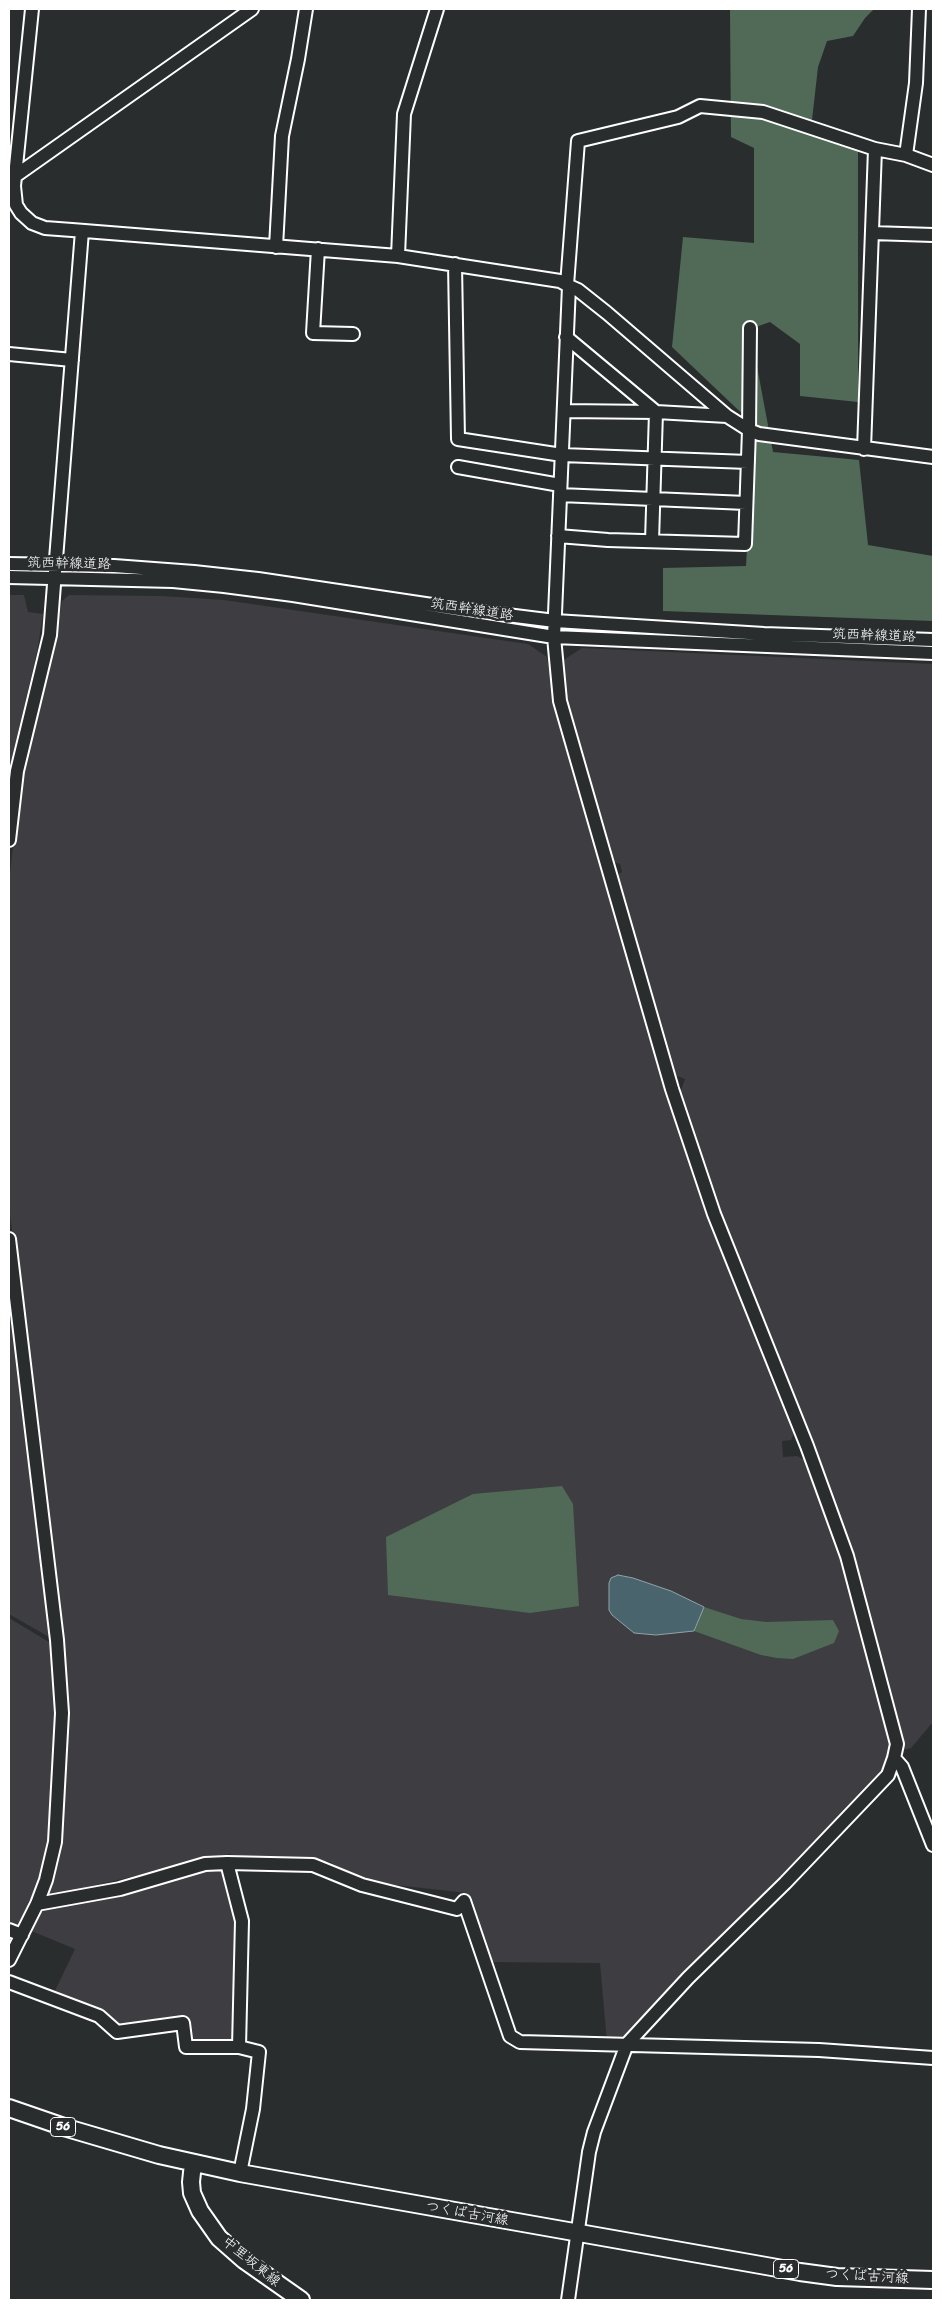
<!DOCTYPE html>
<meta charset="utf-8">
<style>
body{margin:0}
#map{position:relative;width:942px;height:2309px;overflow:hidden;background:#2a2d2e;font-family:Sriracha,sans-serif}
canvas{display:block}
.frame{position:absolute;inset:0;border:10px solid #fff;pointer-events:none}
</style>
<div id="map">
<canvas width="942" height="2309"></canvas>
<div class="frame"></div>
</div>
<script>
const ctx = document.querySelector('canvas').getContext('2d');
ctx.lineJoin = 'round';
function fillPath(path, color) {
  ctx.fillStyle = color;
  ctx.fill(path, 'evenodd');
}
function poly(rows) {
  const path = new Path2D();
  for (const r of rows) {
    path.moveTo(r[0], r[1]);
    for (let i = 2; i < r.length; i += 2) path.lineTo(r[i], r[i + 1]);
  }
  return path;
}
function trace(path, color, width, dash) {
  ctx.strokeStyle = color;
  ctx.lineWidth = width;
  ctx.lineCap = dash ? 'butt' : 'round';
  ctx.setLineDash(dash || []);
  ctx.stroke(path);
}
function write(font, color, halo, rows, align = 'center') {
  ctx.font = font + ' Sriracha,"Klee One",sans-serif';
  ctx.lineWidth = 5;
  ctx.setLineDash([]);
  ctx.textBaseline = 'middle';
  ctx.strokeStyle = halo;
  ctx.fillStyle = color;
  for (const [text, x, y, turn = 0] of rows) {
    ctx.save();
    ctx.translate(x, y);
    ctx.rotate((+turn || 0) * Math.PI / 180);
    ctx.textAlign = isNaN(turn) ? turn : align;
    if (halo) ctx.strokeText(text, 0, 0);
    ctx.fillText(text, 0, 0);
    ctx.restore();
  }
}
fillPath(poly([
 [9,595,24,595,28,612,43,614,37,652,11,762,9,763],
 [69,595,161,596,224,600,528,644,547,657,565,746,664,1083,795,1431,791,1440,782,1441,783,1457,797,1456,807,1461,846,1569,892,1738,891,1754,883,1775,629,2036,619,2041,607,2042,600,1963,490,1962,467,1893,377,1883,355,1878,330,1862,308,1858,242,1857,229,1854,45,1897,66,1726,23,1314,9,1207,9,882,20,783,53,649,62,601],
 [582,648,933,664,933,1722,911,1748,903,1750,871,1617,845,1534,722,1214,680,1093,685,1079,675,1075,616,875,622,872,620,864,612,861,565,693,562,661],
 [9,1308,48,1627,49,1637,9,1614],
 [9,1618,49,1642,54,1680,55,1736,50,1822,46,1853,37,1884,22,1918,14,1928,9,1926],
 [218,1866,225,1869,237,1919,234,2039,230,2042,193,2043,189,2039,186,2018,182,2017,119,2027,53,1995,75,1949,29,1930,40,1908]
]), '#3e3d42');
fillPath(poly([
 [730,9,874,9,865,18,853,36,827,41,818,67,812,120,858,151,858,402,800,396,800,344,770,322,750,329,773,452,859,460,868,545,933,556,933,621,663,611,663,568,746,566,754,425,672,347,683,237,754,243,754,148,731,137],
 [562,1486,573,1504,579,1606,530,1613,388,1595,386,1537,473,1494],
 [704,1607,741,1619,766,1622,833,1620,839,1631,834,1643,793,1659,777,1658,761,1655,694,1631]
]), '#516a57');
const water = poly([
 [618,1575,633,1578,671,1591,704,1607,694,1631,656,1635,634,1633,612,1615,609,1610,609,1583,611,1578,618,1575]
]);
fillPath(water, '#4a646e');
trace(water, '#92a2a8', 1);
const minor = poly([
 [32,9,14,186,16,205,21,213,32,223,45,228,72,230,398,256,560,281,569,286,554,637,560,701,672,1089,714,1214,807,1446,847,1556,897,1744,894,1758,888,1775,785,1883,688,1978,627,2044,594,2132,589,2152,568,2300],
 [906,155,916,83,919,9],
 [11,179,252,9],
 [872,233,933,235],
 [276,247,282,136,298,59,306,9],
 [318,249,313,333,353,334],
 [398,256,404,114,437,9],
 [455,264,458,439,562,455,748,462],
 [567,285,578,141,678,117,700,106,763,112,875,149,906,155,933,165],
 [569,286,578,290,607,313,727,416,749,430,759,434,933,457],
 [566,337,656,412,652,541],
 [9,354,72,360],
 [564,411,656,412,727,416],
 [864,449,875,149],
 [458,467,560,485],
 [560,495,746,503],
 [558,536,608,540,745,544,749,430,750,328],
 [9,564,114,566,194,572,258,579,459,609,555,621,764,634,933,640],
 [9,577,173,581,224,586,293,595,554,637,933,653],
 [9,840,17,771,50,635,82,231],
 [9,1239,57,1640,62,1713,55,1842,46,1880,37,1904,9,1960],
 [894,1758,902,1767,933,1845],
 [227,1863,242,1921,239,2047,259,2052,253,2109,240,2173],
 [37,1904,120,1889,205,1864,227,1863,313,1865,362,1885,457,1909,464,1901,510,2036,520,2042,819,2050,933,2058],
 [9,1930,22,1935],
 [9,1982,99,2016,117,2032,183,2023,186,2047,239,2047]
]);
const major = poly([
 [9,2108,67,2128,159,2155,240,2173,800,2272,837,2277,933,2280],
 [193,2163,191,2182,192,2193,200,2211,219,2238,244,2260,301,2300]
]);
trace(minor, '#fff', 16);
trace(major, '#fff', 20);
trace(minor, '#2a2d2e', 12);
trace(major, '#2a2d2e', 16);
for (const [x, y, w] of [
 [63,2127,25],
 [786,2269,25]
]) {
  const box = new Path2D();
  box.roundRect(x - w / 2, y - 9.5, w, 19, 4);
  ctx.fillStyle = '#2a2d2e';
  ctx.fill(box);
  trace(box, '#fff', 1);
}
write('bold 12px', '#fff', null, [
 ["56",63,2127],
 ["56",786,2269]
]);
write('14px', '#fff', '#2a2d2e', [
 ["筑西幹線道路",69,564,1],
 ["筑西幹線道路",472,610,9],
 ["筑西幹線道路",874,636,2],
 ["つくば古河線",467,2214,10],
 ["中里坂東線",251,2262,39],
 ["つくば古河線",867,2277,3]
]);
</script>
